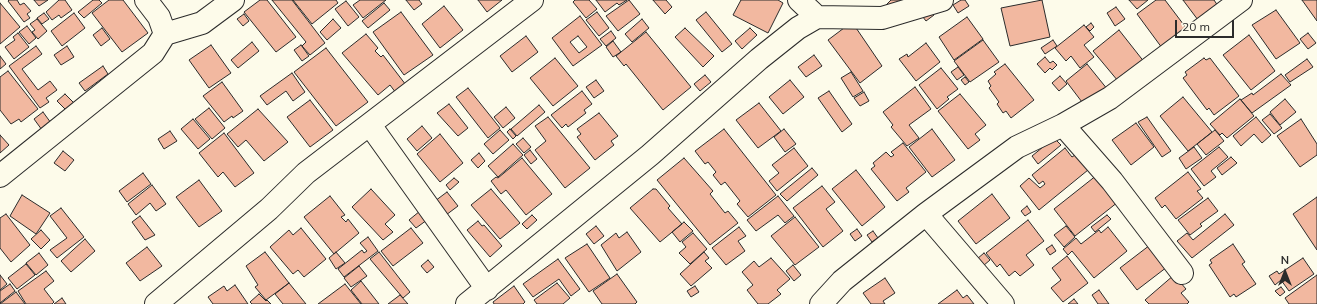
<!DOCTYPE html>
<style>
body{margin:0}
#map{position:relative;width:1317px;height:304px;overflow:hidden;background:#fdfbea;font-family:Mulish,sans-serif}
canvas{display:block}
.north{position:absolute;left:1265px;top:252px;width:40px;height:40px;-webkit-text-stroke:3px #fdfbea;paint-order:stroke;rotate:0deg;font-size:11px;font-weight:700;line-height:16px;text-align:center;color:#2b2b2b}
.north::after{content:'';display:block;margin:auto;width:14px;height:18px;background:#2b2b2b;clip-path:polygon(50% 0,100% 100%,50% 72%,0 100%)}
.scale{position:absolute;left:1175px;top:20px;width:59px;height:18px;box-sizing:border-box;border:2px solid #2b2b2b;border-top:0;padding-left:5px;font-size:12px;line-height:14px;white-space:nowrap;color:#2b2b2b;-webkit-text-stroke:3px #fdfbea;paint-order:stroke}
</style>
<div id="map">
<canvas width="1317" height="304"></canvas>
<div class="north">N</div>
<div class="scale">20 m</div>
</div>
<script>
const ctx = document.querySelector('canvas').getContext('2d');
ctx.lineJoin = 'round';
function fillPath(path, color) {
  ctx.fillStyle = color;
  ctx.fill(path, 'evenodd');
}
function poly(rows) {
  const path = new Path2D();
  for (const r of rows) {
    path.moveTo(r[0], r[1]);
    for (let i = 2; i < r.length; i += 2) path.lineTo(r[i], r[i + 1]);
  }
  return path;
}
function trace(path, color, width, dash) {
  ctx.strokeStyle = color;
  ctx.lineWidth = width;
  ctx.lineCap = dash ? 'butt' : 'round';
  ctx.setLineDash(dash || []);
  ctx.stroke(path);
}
const building = poly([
 [9,0,17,0,20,5,24,3,31,11,27,14,30,18,24,22,8,1,9,0],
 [34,0,48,0,39,6,34,0],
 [59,0,65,0,72,10,61,18,59,15,52,20,46,12,59,0],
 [93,0,99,0,102,3,84,18,78,12,93,0],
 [109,0,123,0,148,33,122,52,92,13,109,0],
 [260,0,267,0,296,37,276,52,244,12,260,0],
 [272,0,292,0,325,43,310,55,302,46,306,42,272,0],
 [293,0,336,0,338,3,312,24,293,0],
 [360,0,386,0,363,18,353,5,360,0],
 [406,0,419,0,422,4,414,10,406,0],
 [478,0,502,0,487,12,478,0],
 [575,0,589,0,597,9,586,18,573,2,575,0],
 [596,0,627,0,619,5,617,3,605,12,596,0],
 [629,0,640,14,618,31,606,16,629,0],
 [653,0,666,0,672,7,665,14,653,0],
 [741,0,778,0,783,3,768,33,733,15,741,0],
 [891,0,900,0,901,2,884,7,891,0],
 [961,0,965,0,969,6,958,13,953,5,961,0],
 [1042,0,1050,37,1010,46,1001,8,1042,0],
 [1129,0,1148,0,1137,9,1129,0],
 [1156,0,1165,0,1190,33,1165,52,1137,14,1156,0],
 [1183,0,1214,0,1220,9,1201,24,1183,0],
 [1302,0,1317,0,1317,21,1302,0],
 [346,1,359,17,348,26,335,9,346,1],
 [0,3,20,27,0,44,0,3],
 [384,3,390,10,368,28,362,21,384,3],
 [927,5,934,15,926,21,919,12,927,5],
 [444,6,463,30,440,48,422,24,444,6],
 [1116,7,1125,19,1115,26,1107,13,1116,7],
 [1276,10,1300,43,1276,59,1252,25,1276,10],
 [401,12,433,55,404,75,373,32,401,12],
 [597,12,609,28,599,36,586,20,597,12],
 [706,12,732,44,722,52,696,20,706,12],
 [44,13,49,19,42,24,37,18,44,13],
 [74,13,85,28,62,46,51,31,74,13],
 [244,14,249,21,243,26,237,19,244,14],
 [580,16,602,45,573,66,552,38,580,16],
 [578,36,587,47,579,53,570,42,578,36],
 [967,17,983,39,954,60,939,37,967,17],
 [37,19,47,31,38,39,32,32,35,30,30,24,37,19],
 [333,19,341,28,327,40,320,32,333,19],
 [642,19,649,28,632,42,625,34,642,19],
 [852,22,882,66,860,83,828,40,852,22],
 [1091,23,1094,27,1090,31,1086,27,1091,23],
 [1084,25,1094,37,1084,45,1094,57,1080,68,1071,56,1066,61,1055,48,1084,25],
 [27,26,36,38,29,44,19,32,27,26],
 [102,28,110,39,101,46,93,35,102,28],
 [685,28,714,56,703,67,675,37,685,28],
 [750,28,757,35,742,49,735,41,750,28],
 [1119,30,1145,63,1123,87,1093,51,1119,30],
 [611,31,616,38,606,46,600,39,611,31],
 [646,32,691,87,663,110,626,64,624,66,616,56,646,32],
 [18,33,29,47,14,59,5,47,15,40,13,37,18,33],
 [1308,33,1316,43,1308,49,1300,39,1308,33],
 [366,34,378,48,375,51,381,57,383,55,406,85,396,93,390,85,378,95,342,53,366,34],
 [1249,35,1275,71,1251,90,1223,55,1249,35],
 [526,36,538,52,512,72,500,56,526,36],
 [983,40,999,62,970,82,954,61,983,40],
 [1053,40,1057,46,1045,54,1041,48,1053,40],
 [613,41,621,52,613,57,606,47,613,41],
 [252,42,259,51,238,68,231,60,252,42],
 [926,43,940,62,916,81,899,59,907,54,908,57,926,43],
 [211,45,231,73,209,88,189,60,211,45],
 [301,45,309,56,302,61,294,50,301,45],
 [36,46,42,54,22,69,38,90,50,81,57,90,46,98,49,102,40,108,9,66,36,46],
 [67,46,74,57,61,65,54,55,67,46],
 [326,48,368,102,336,126,294,72,326,48],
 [814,55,822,66,806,77,798,67,814,55],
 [0,56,6,64,0,69,0,56],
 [1045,57,1050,63,1053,61,1057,65,1052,70,1050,68,1045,73,1037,64,1045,57],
 [555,58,578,86,553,106,530,78,555,58],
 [1204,58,1206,60,1210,58,1239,96,1214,115,1209,108,1207,110,1183,78,1187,75,1185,72,1204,58],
 [1307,59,1313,67,1290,82,1285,75,1307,59],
 [1005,64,1034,100,1011,118,1006,111,1003,113,997,104,999,102,989,88,991,86,988,81,996,74,994,72,1005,64],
 [1087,64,1108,90,1085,106,1066,81,1087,64],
 [103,66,108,74,85,91,79,83,103,66],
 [958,67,964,75,957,80,951,72,958,67],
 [941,68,958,89,947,97,949,99,937,109,919,85,941,68],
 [8,71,38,109,21,122,19,119,11,124,0,110,0,77,8,71],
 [851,72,863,91,853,97,841,78,851,72],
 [292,73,305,92,293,101,286,91,267,105,260,96,292,73],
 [1281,74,1291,85,1252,113,1241,100,1252,93,1253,95,1281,74],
 [705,75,711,82,700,91,694,84,705,75],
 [1060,76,1067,84,1059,91,1052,83,1060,76],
 [965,77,969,82,965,85,961,80,965,77],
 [596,80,604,91,594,98,586,87,596,80],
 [790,80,804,97,783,114,769,97,790,80],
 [222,82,243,111,233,118,232,116,224,122,203,96,222,82],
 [915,87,931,109,909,125,919,138,907,146,891,127,893,125,883,112,915,87],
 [468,88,500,128,488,138,456,97,468,88],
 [582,91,592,104,584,110,586,113,568,127,566,124,562,128,551,115,582,91],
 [829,91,852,124,842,132,818,98,829,91],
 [864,92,869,101,860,106,854,98,864,92],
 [65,94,75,104,67,111,57,101,65,94],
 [960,94,986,125,975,134,980,140,968,149,938,111,960,94],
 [1183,97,1212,132,1188,151,1160,116,1183,97],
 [1240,99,1254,116,1227,138,1222,133,1220,135,1210,124,1240,99],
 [1285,99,1296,112,1280,125,1270,112,1285,99],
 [310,100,333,130,310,147,287,117,310,100],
 [759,103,781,131,758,148,736,120,759,103],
 [449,104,468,128,458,136,437,113,449,104],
 [539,105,545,112,517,136,511,129,539,105],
 [506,107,515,118,503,128,494,117,506,107],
 [209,108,225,128,212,139,195,119,209,108],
 [258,109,288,142,264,161,246,140,238,147,227,134,258,109],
 [43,112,51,123,42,130,34,119,43,112],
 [599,113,618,136,611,141,614,145,595,160,577,137,581,134,577,129,599,113],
 [1270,114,1282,128,1274,134,1262,120,1270,114],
 [548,117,590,168,565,188,535,150,546,141,535,126,548,117],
 [1147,117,1171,151,1162,157,1138,122,1147,117],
 [1256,117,1271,135,1262,143,1254,134,1241,146,1233,136,1256,117],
 [193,119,210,139,198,149,181,129,193,119],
 [1301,119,1317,144,1317,155,1300,167,1277,136,1301,119],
 [1136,123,1154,147,1131,165,1112,140,1136,123],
 [422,126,432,138,417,151,407,139,422,126],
 [510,129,516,136,513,139,507,132,510,129],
 [724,129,776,195,748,217,737,204,740,201,725,182,721,185,713,175,716,172,708,162,705,164,695,151,724,129],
 [784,129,796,144,785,152,774,137,784,129],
 [932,129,955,160,932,177,909,147,932,129],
 [500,130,509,140,493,154,484,144,500,130],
 [1215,130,1224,141,1206,155,1197,144,1215,130],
 [170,131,177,141,164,149,158,139,170,131],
 [224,133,254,173,235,187,223,172,218,177,199,153,224,133],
 [440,134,463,163,440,182,417,154,440,134],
 [0,135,9,145,0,153,0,135],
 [523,138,531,147,524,153,516,144,523,138],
 [1054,138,1061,145,1038,164,1032,156,1054,138],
 [903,143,926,172,906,188,909,192,897,201,871,169,875,166,873,163,886,152,891,157,894,155,891,152,903,143],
 [513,144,523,155,498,177,488,166,513,144],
 [1194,147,1202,158,1186,169,1179,158,1194,147],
 [1219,147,1228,157,1211,171,1216,177,1204,186,1191,169,1219,147],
 [794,148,808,166,777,191,769,181,779,173,772,165,794,148],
 [1065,148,1072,157,1075,155,1088,170,1039,210,1020,186,1029,178,1040,188,1045,184,1043,181,1039,184,1032,175,1065,148],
 [530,150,537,159,531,164,524,155,530,150],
 [63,151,74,160,65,171,54,163,63,151],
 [479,153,485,161,478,168,471,160,479,153],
 [1231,157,1237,163,1222,175,1217,168,1231,157],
 [522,158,552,194,526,215,506,190,501,194,491,181,496,177,498,178,522,158],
 [684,158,713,191,710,194,725,213,728,211,738,223,710,245,657,180,684,158],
 [812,168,818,175,787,201,780,194,812,168],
 [856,170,885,207,862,226,832,189,856,170],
 [1188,172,1201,189,1197,191,1203,198,1176,219,1165,205,1162,208,1155,198,1188,172],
 [143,173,151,184,127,202,119,191,143,173],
 [1097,175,1118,202,1075,236,1054,209,1097,175],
 [454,178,459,182,450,190,446,185,454,178],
 [199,180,222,211,199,227,176,197,199,180],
 [152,185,166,204,156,211,150,203,136,215,128,204,152,185],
 [822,186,835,202,826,209,843,231,823,247,793,208,822,186],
 [371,189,395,215,385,224,393,232,383,240,352,207,371,189],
 [491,189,520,223,500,239,471,205,491,189],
 [653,189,656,189,670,206,668,208,682,224,660,242,630,208,653,189],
 [447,192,458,206,446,215,435,201,447,192],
 [992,194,1010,218,976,244,958,221,992,194],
 [22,195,50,213,36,234,10,216,22,195],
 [330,196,345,215,341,217,346,222,348,219,359,233,334,254,304,217,330,196],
 [778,196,794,216,785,223,778,215,756,231,747,220,778,196],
 [1317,197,1317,250,1293,214,1317,197],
 [1208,198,1218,211,1200,224,1202,226,1190,235,1178,220,1208,198],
 [1027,206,1031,212,1025,216,1021,211,1027,206],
 [61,208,84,237,57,258,50,250,67,238,50,216,61,208],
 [420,211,427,220,416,228,409,220,420,211],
 [6,214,30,245,11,262,0,248,0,218,6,214],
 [1225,214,1234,225,1192,258,1177,241,1187,233,1193,240,1225,214],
 [532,215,537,220,527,229,522,224,532,215],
 [1107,215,1111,219,1095,232,1091,227,1107,215],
 [140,216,155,235,145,240,132,222,140,216],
 [795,217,819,247,795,265,771,236,795,217],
 [1028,220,1044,241,1026,255,1034,265,1020,276,1015,271,1009,276,1000,264,997,267,986,253,1028,220],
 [478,221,482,226,484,225,502,246,490,257,467,230,478,221],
 [684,222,693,231,680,242,672,232,684,222],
 [596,226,604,236,594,244,586,234,596,226],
 [1066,226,1075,237,1064,247,1054,235,1066,226],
 [739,227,746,236,738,241,745,251,726,265,712,248,739,227],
 [1108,227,1127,251,1094,278,1072,251,1068,255,1063,249,1076,238,1081,244,1099,230,1101,233,1108,227],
 [301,228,326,259,304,277,298,270,293,274,270,247,289,230,293,235,301,228],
 [411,228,423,243,393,266,381,251,411,228],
 [857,229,862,236,855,241,850,234,857,229],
 [41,230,50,240,41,249,31,239,41,230],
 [873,231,878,238,872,242,867,235,873,231],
 [627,232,641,252,617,271,601,245,616,233,619,238,627,232],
 [693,233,707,249,690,264,679,253,686,247,682,242,693,233],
 [368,237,378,251,344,277,338,269,362,250,364,253,367,251,360,243,368,237],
 [85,239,95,251,71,272,61,261,85,239],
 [587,244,610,278,589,292,565,258,587,244],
 [1233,244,1245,262,1242,264,1256,284,1236,297,1234,294,1230,297,1209,265,1212,263,1210,260,1233,244],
 [1052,245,1056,251,1050,255,1046,249,1052,245],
 [1150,245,1167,267,1137,290,1120,268,1150,245],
 [147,247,162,266,140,281,126,263,147,247],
 [265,252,289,283,266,300,255,287,258,285,246,266,265,252],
 [336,252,345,263,336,269,329,258,336,252],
 [379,252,410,292,403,298,370,259,379,252],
 [704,252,709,258,705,261,712,268,691,286,680,274,704,252],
 [39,253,48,265,36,275,26,263,39,253],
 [984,253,990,260,983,266,977,259,984,253],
 [1067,256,1088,283,1063,302,1051,288,1061,280,1052,268,1067,256],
 [771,258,790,279,777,290,781,294,768,304,758,304,747,290,753,285,742,272,754,261,759,267,771,258],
 [1303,258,1314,274,1289,291,1281,280,1275,285,1269,276,1277,271,1279,274,1303,258],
 [558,259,580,289,571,296,559,279,533,297,523,284,558,259],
 [428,260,434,267,427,273,421,266,428,260],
 [26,264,35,275,17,289,8,278,26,264],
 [793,265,801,275,794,281,786,271,793,265],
 [359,266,367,276,351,287,344,278,359,266],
 [46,271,54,281,44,289,54,302,52,304,26,304,18,291,46,271],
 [617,274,637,302,635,304,602,304,593,291,617,274],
 [0,275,7,284,0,290,0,275],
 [1174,275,1186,289,1181,293,1189,302,1187,304,1149,304,1145,300,1174,275],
 [1317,275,1317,304,1289,304,1285,298,1317,275],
 [885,278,895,293,883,301,885,304,871,304,863,293,885,278],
 [361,281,379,304,362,304,351,290,361,281],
 [289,283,306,304,283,304,275,294,289,283],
 [557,283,570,298,563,304,537,304,534,300,557,283],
 [10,284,15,291,0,303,0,291,10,284],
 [345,284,361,304,318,304,345,284],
 [235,285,248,304,213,304,208,297,224,286,227,291,235,285],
 [514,286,525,302,523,304,494,304,493,302,514,286],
 [695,286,699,292,691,297,687,291,695,286],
 [1281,287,1285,292,1280,296,1275,291,1281,287],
 [957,290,963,298,967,295,974,304,938,304,957,290],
 [1099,290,1109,304,1098,304,1092,295,1099,290],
 [16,292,25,304,0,304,16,292],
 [259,294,266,301,267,300,271,304,252,304,250,302,259,294],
 [400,295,408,304,388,304,400,295],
 [62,298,66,304,54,304,62,298],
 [1074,299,1078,304,1068,304,1074,299]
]);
fillPath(building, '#f2b8a0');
trace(building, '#2b2b2b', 1);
const minor = poly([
 [799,0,817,17],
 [165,34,202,23,233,0],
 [370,125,487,289],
 [1063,125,1112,181,1182,273],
 [0,176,153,53,165,34,159,17,146,0],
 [926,214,1003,304],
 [156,304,269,209,306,173,532,0],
 [467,304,650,155,759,59,798,28,817,17,882,18,942,0],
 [821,304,842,281,926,214,1017,147,1063,125,1110,98,1241,0]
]);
trace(minor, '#2b2b2b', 24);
trace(minor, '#fdfbea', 22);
</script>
